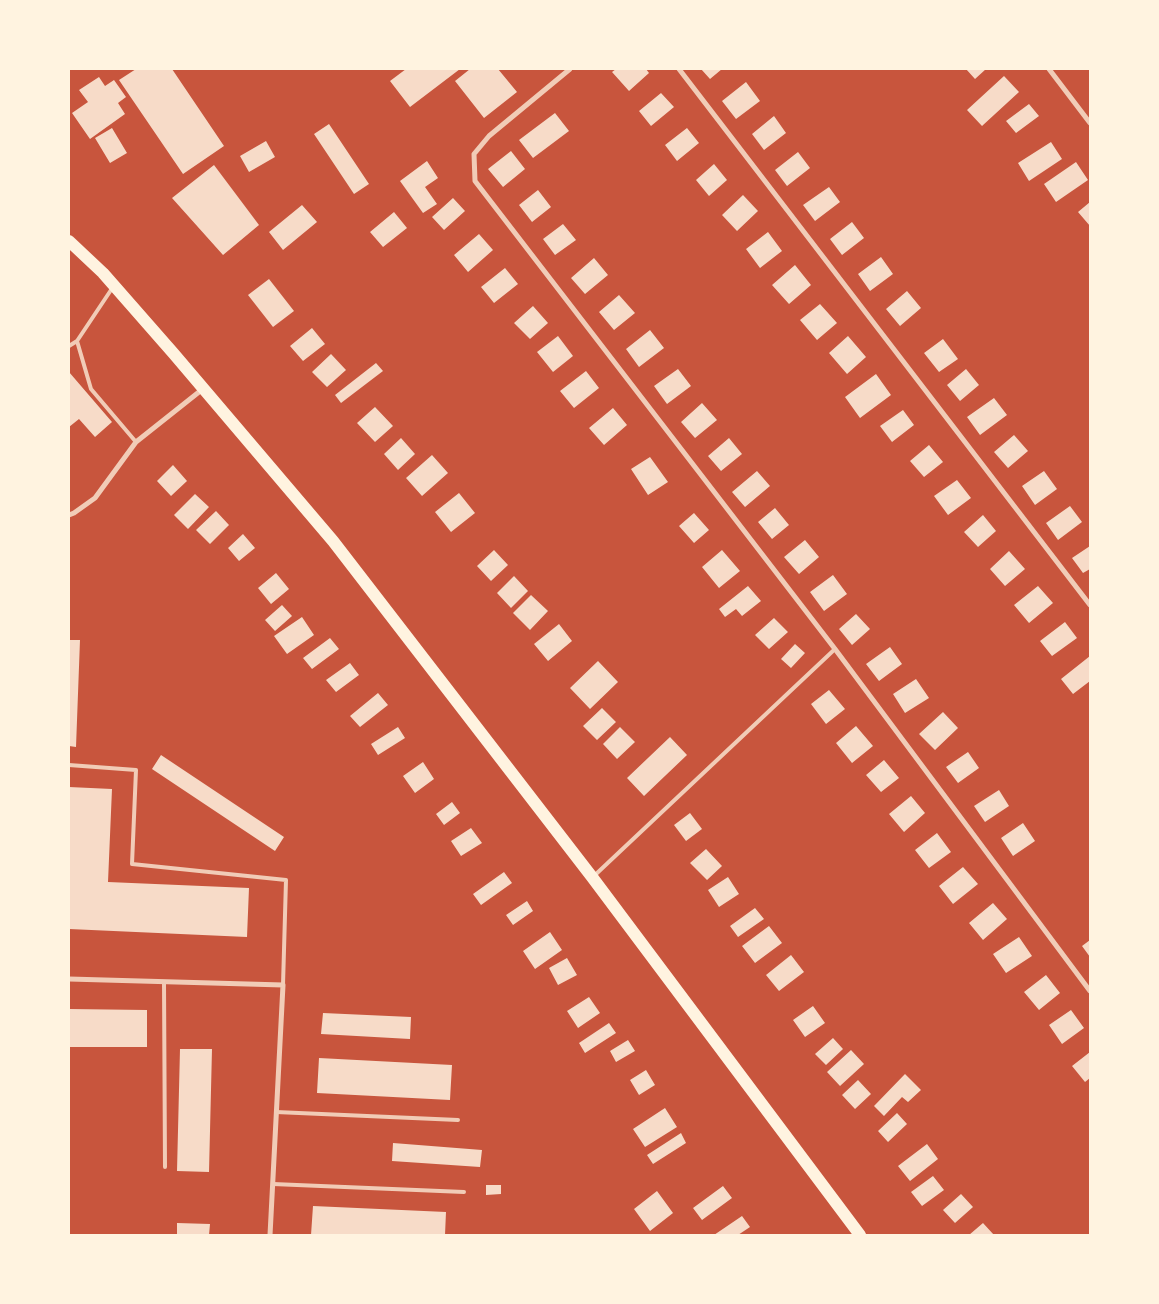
<!DOCTYPE html>
<html>
<head>
<meta charset="utf-8">
<style>
  body { margin:0 }
  #map { position:relative; width:1159px; height:1304px; overflow:hidden; background:#c8553d; font-family:Ubuntu,sans-serif }
  canvas { display:block }
  .frame { position:absolute; inset:0; border:70px solid #fff3e0; pointer-events:none }
</style>
</head>
<body>
<div id="map">
<canvas width="1159" height="1304"></canvas>
<div class="frame"></div>
</div>
<script>
const c = document.querySelector('canvas').getContext('2d');
c.lineJoin = 'round';
function fillPath(path, color) {
  c.fillStyle = color;
  c.fill(path, 'evenodd');
}
function toPath(rows) {
  const path = new Path2D();
  for (const r of rows) {
    path.moveTo(r[0], r[1]);
    for (let i = 2; i < r.length; i += 2) path.lineTo(r[i], r[i + 1]);
  }
  return path;
}
function stroke(path, color, width, dash) {
  c.strokeStyle = color;
  c.lineWidth = width;
  c.lineCap = dash ? 'butt' : 'round';
  c.setLineDash(dash || []);
  c.stroke(path);
}
fillPath(toPath([
  [136,69,172,69,224,146,183,174,119,80],
  [406,69,460,69,410,107,390,81],
  [470,69,498,69,517,92,484,118,455,81],
  [616,69,646,69,649,73,629,91,612,72],
  [701,69,722,69,710,79],
  [966,69,986,69,975,79],
  [1004,76,1019,92,982,126,967,110],
  [99,77,105,86,114,80,126,97,118,103,125,114,90,139,72,113,88,102,79,90],
  [746,82,760,101,736,119,722,101],
  [661,93,674,107,651,126,639,111],
  [1029,104,1039,116,1016,133,1006,121],
  [555,113,569,131,533,158,519,140],
  [774,116,786,133,764,150,752,134],
  [329,124,369,184,354,194,314,134],
  [112,128,127,153,110,163,95,138],
  [687,128,699,143,677,161,665,145],
  [266,141,275,157,249,172,240,156],
  [1051,142,1062,159,1029,181,1018,163],
  [511,151,525,169,503,187,488,169],
  [798,152,810,168,787,186,775,170],
  [427,161,438,178,425,187,437,204,423,213,400,181],
  [1076,162,1088,180,1056,202,1044,184],
  [714,164,727,180,709,196,696,180],
  [214,165,259,225,223,255,172,198],
  [829,187,840,202,815,221,803,205],
  [538,190,551,207,532,222,519,205],
  [743,195,758,211,737,231,722,215],
  [453,198,465,211,444,230,432,217],
  [1090,202,1090,226,1078,212],
  [302,205,317,222,283,250,269,232],
  [394,212,407,228,383,247,370,232],
  [852,222,864,238,842,255,830,239],
  [563,224,576,240,555,255,543,239],
  [768,232,782,251,760,268,746,249],
  [479,234,493,250,468,272,454,255],
  [881,257,893,274,870,291,858,274],
  [594,258,608,275,585,294,571,278],
  [795,265,811,285,789,304,772,285],
  [505,268,518,284,494,303,481,287],
  [269,279,294,311,273,327,248,295],
  [907,291,921,308,900,326,886,309],
  [619,295,635,313,614,330,599,312],
  [820,304,837,323,817,340,800,320],
  [533,306,548,323,530,339,514,323],
  [312,328,325,344,303,361,290,346],
  [650,330,664,348,639,367,626,349],
  [558,336,573,356,553,372,537,352],
  [848,336,866,357,847,374,829,353],
  [943,339,958,359,939,372,924,353],
  [331,354,346,370,327,387,312,372],
  [376,363,383,371,341,403,335,395],
  [678,369,691,386,667,404,654,386],
  [966,369,979,385,960,401,947,385],
  [586,371,599,388,574,408,560,391],
  [69,372,112,422,95,437,79,419,69,427],
  [876,374,891,395,860,418,845,397],
  [994,398,1007,415,980,435,967,417],
  [702,403,717,420,695,438,681,422],
  [375,407,393,426,375,442,357,423],
  [613,408,627,425,604,445,589,428],
  [903,410,914,425,892,442,880,426],
  [1014,435,1028,451,1008,468,994,452],
  [401,438,415,454,398,470,384,454],
  [729,438,742,454,721,471,708,456],
  [929,445,943,462,924,477,910,461],
  [432,455,448,473,422,496,406,478],
  [650,457,668,482,648,495,631,469],
  [173,465,187,481,171,496,157,481],
  [757,471,770,486,745,507,732,492],
  [1044,471,1057,489,1035,505,1022,486],
  [957,480,971,498,948,515,934,496],
  [459,493,475,513,451,532,435,512],
  [195,494,209,507,188,529,174,515],
  [1070,506,1082,522,1058,540,1046,523],
  [775,508,789,525,772,539,758,522],
  [216,511,229,525,210,544,196,530],
  [694,513,709,530,694,543,679,526],
  [983,515,996,531,978,547,964,532],
  [243,534,255,548,239,561,228,548],
  [805,540,819,557,799,574,784,557],
  [1090,546,1090,569,1083,573,1072,558],
  [494,550,508,565,491,581,477,566],
  [722,550,740,571,719,588,702,567],
  [1009,551,1025,569,1005,586,990,569],
  [276,573,289,589,271,604,258,588],
  [833,575,847,594,824,611,810,592],
  [514,576,528,591,511,608,497,593],
  [748,586,761,601,742,616,736,609,725,617,719,609],
  [1038,586,1053,603,1029,623,1014,605],
  [531,595,548,611,530,630,513,613],
  [282,605,292,616,275,631,265,620],
  [856,614,870,629,852,645,839,629],
  [302,617,314,635,287,654,274,636],
  [774,618,788,632,769,649,755,635],
  [1065,622,1077,638,1052,656,1040,641],
  [559,624,572,641,548,661,534,644],
  [330,638,339,649,312,669,303,658],
  [69,640,80,640,76,747,69,746],
  [795,644,805,653,791,668,781,659],
  [890,647,902,664,879,681,866,664],
  [1090,656,1090,681,1073,694,1061,679],
  [598,661,618,682,590,709,570,688],
  [350,663,359,675,336,692,326,680],
  [916,679,929,698,905,713,893,694],
  [829,690,845,709,826,724,811,704],
  [378,693,388,705,360,727,350,716],
  [602,708,616,722,597,740,583,726],
  [943,712,958,728,935,750,919,734],
  [856,726,873,746,852,763,836,743],
  [398,727,405,738,378,755,371,744],
  [620,727,635,742,617,759,603,744],
  [670,737,687,755,644,796,627,778],
  [968,752,979,768,958,783,946,767],
  [161,755,284,837,275,851,152,769],
  [884,760,899,778,881,792,866,775],
  [423,762,434,779,415,793,403,776],
  [69,787,112,789,108,882,249,888,247,937,69,929],
  [999,790,1009,806,985,822,974,806],
  [911,796,925,813,904,832,889,814],
  [452,802,460,813,444,825,436,814],
  [690,813,702,829,686,841,674,825],
  [1023,823,1035,841,1013,856,1001,838],
  [471,828,482,843,461,856,451,841],
  [937,833,951,852,929,868,915,850],
  [706,849,722,866,707,880,690,863],
  [963,867,978,884,953,904,939,886],
  [504,872,512,883,481,905,473,894],
  [728,877,739,894,719,907,708,890],
  [527,901,533,911,513,925,506,915],
  [993,903,1007,919,983,940,969,923],
  [755,908,764,919,738,937,730,926],
  [769,926,782,943,755,963,742,946],
  [550,932,562,950,535,969,523,951],
  [1019,937,1032,956,1006,973,993,954],
  [1090,940,1090,957,1082,946],
  [791,955,804,972,779,991,766,975],
  [567,958,577,975,558,985,549,968],
  [1046,975,1060,993,1039,1010,1024,992],
  [589,997,600,1013,578,1028,567,1011],
  [813,1006,825,1023,805,1037,793,1020],
  [69,1009,147,1010,147,1047,69,1047],
  [1071,1010,1084,1028,1062,1044,1049,1025],
  [323,1013,411,1017,410,1039,321,1034],
  [609,1023,616,1033,585,1053,579,1043],
  [833,1038,843,1049,826,1065,815,1054],
  [628,1040,635,1051,616,1062,610,1051],
  [180,1049,212,1049,209,1172,177,1171],
  [851,1050,864,1064,840,1086,827,1072],
  [1090,1052,1090,1078,1085,1082,1072,1066],
  [319,1058,452,1065,450,1100,317,1093],
  [646,1070,655,1085,639,1095,630,1080],
  [905,1074,921,1090,908,1102,902,1097,884,1116,874,1106],
  [858,1080,871,1094,855,1109,842,1095],
  [665,1108,677,1127,645,1147,633,1129],
  [897,1113,907,1124,888,1142,878,1131],
  [681,1133,686,1143,653,1164,647,1155],
  [393,1143,482,1150,480,1167,392,1161],
  [927,1144,938,1159,910,1181,898,1166],
  [933,1176,944,1190,922,1206,911,1192],
  [486,1185,501,1185,501,1194,486,1195],
  [723,1186,732,1198,702,1220,693,1208],
  [657,1191,673,1213,650,1231,634,1209],
  [961,1194,973,1207,955,1223,943,1210],
  [313,1206,446,1212,445,1235,311,1235],
  [742,1216,750,1227,738,1235,714,1235],
  [177,1223,210,1224,209,1235,177,1235],
  [983,1223,994,1235,969,1235]
]), '#f7dbc8');
stroke(toPath([
  [113,287,77,341,91,389,136,442],
  [69,346,77,341],
  [69,765,136,770,132,864,286,880,283,985],
  [595,875,835,649],
  [164,982,165,1167],
  [276,1112,458,1120],
  [273,1184,464,1192]
]), '#f1ccb7', 4);
stroke(toPath([
  [570,69,489,136,474,154,475,181,835,649,1090,991],
  [679,69,1090,605],
  [1049,69,1090,123],
  [69,515,74,513,95,498,136,442,204,388],
  [69,979,283,985,270,1235]
]), '#f1ccb7', 5);
stroke(toPath([
  [69,241,103,273,174,354,333,541,592,877,860,1235]
]), '#fff3e0', 12);
</script>
</body>
</html>
